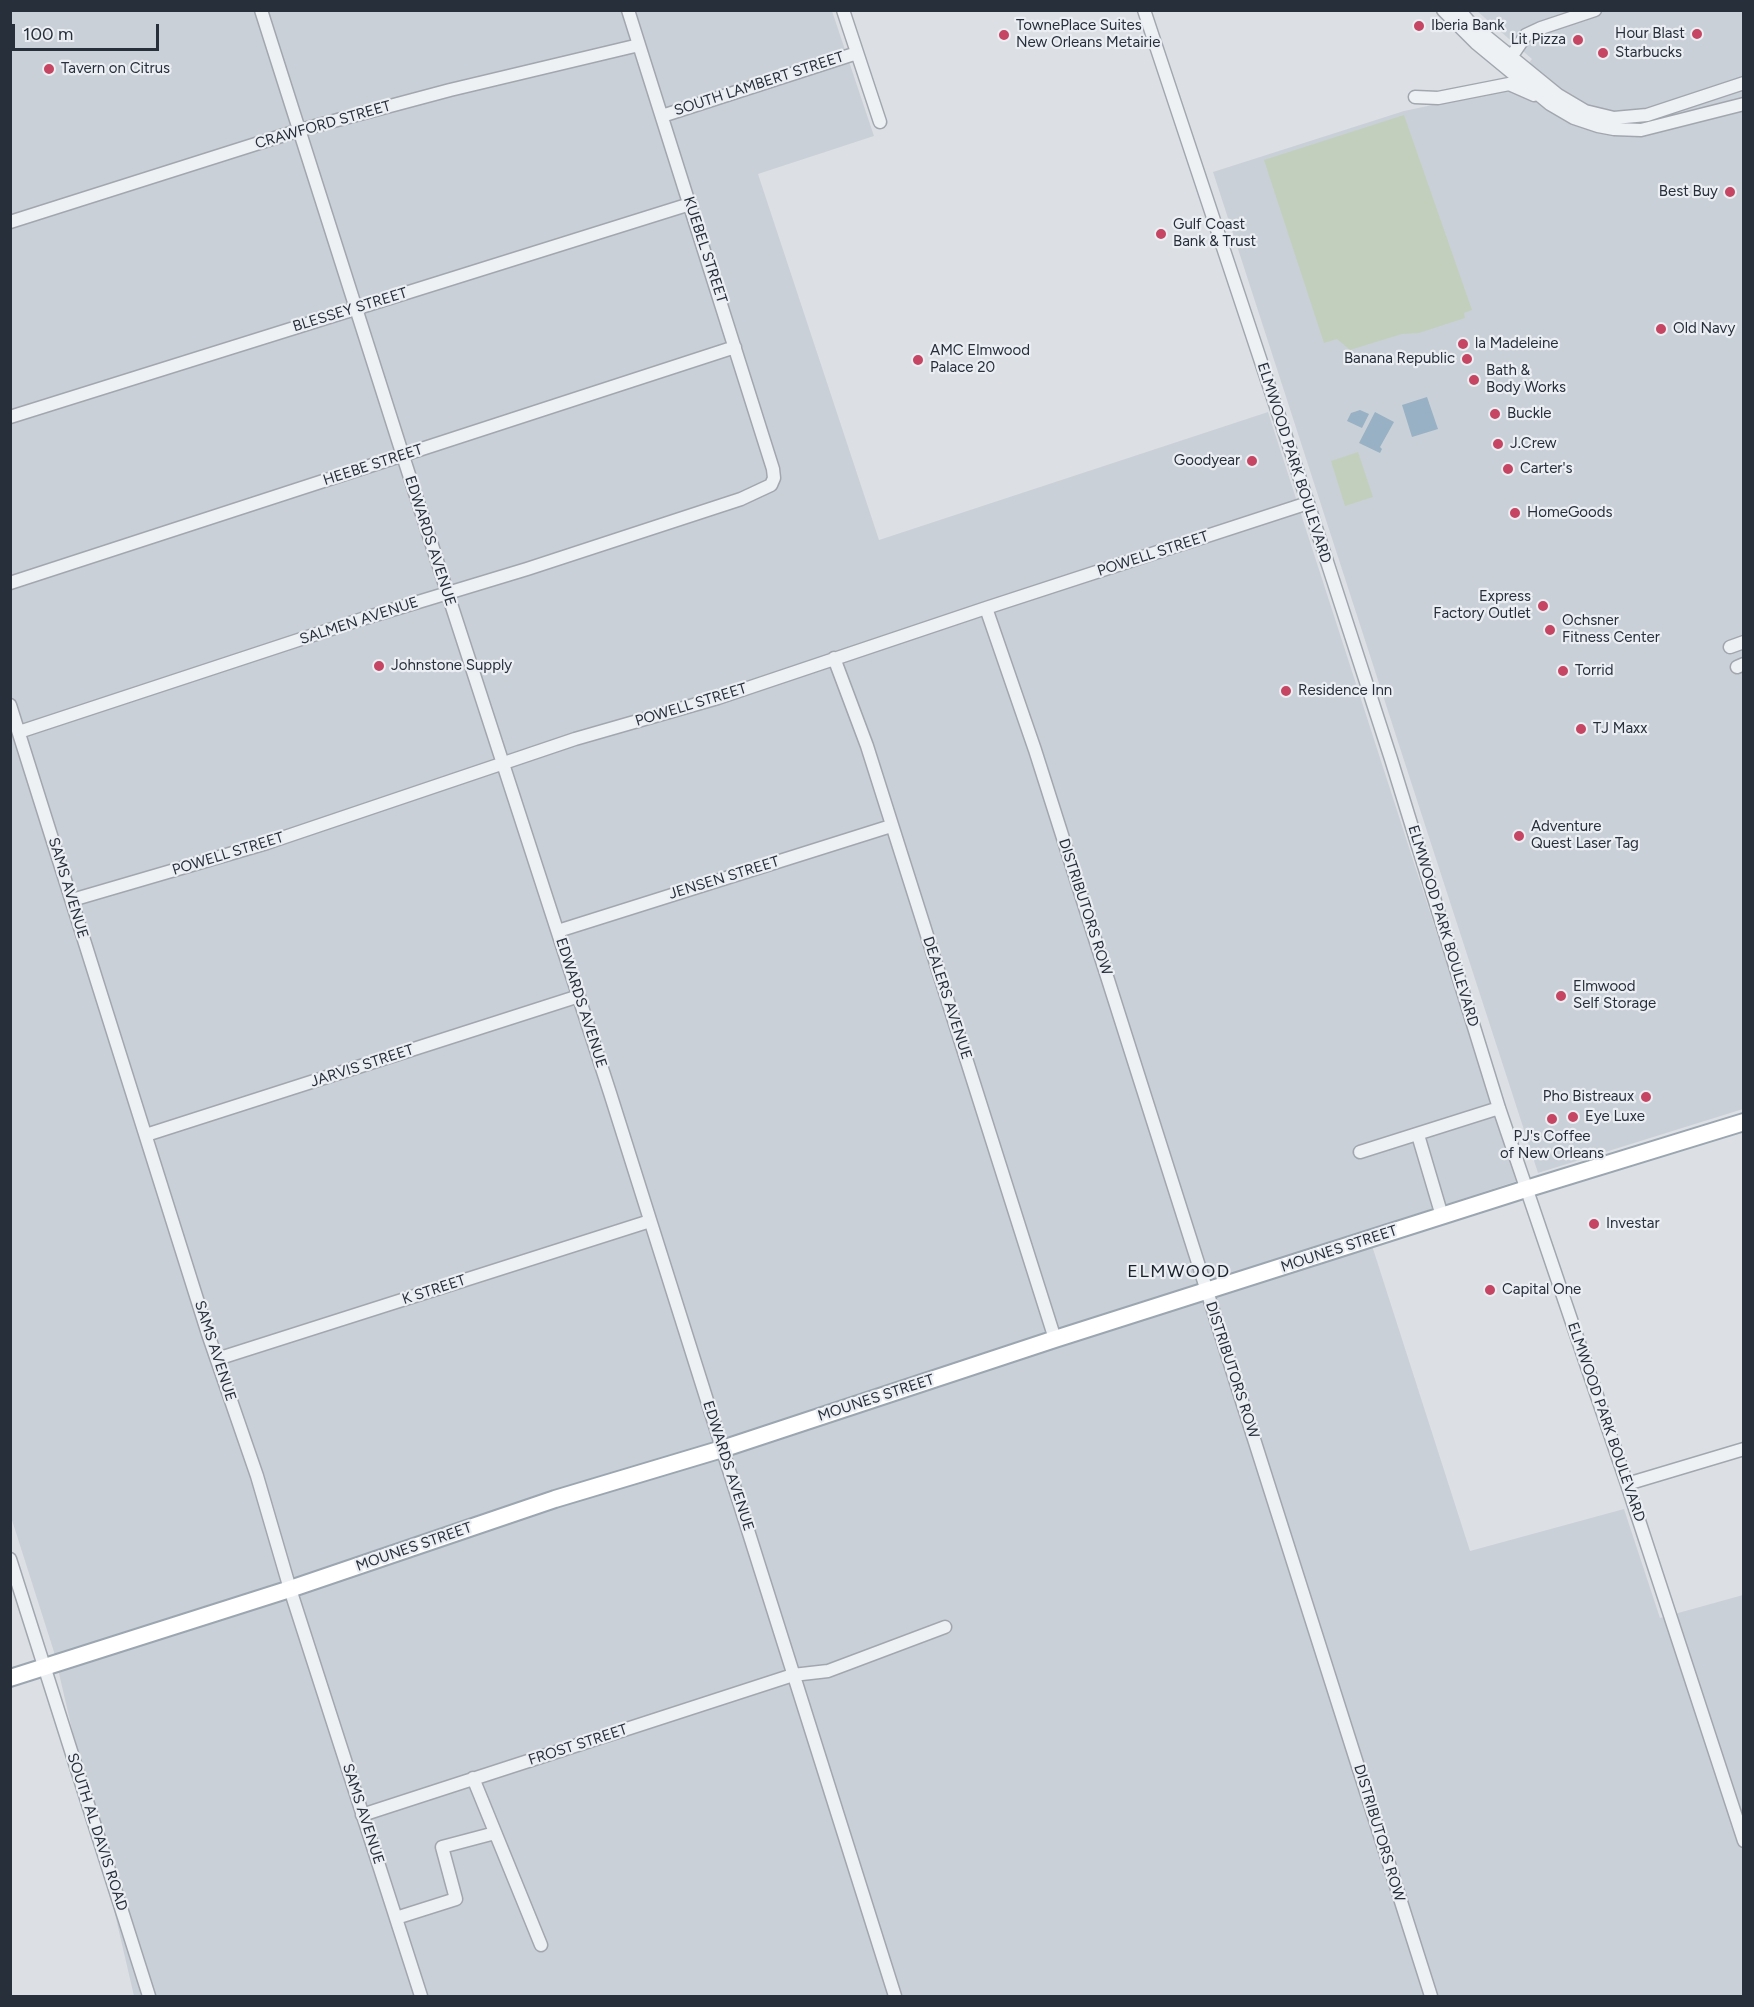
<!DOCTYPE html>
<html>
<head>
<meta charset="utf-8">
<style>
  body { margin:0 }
  #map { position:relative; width:1754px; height:2007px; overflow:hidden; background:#dce0e5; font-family:Figtree,sans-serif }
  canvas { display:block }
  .frame { position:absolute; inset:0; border:12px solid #272f3b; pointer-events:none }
  .scale { position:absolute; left:12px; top:24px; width:147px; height:27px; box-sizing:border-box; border:3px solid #272f3b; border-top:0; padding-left:8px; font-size:18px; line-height:21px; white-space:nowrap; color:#272f3b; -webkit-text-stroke:4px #ebeff3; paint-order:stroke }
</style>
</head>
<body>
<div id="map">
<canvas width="1754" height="2007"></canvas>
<div class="frame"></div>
<div class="scale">100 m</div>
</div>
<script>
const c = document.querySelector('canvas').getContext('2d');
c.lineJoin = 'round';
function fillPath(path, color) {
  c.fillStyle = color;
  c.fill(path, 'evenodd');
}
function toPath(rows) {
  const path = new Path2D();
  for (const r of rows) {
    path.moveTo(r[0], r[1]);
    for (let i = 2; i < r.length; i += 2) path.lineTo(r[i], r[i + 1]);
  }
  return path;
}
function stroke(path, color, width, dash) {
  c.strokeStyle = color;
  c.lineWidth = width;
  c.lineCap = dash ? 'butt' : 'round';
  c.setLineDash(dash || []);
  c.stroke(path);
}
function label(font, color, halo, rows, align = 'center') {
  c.font = font + ' Figtree,sans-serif';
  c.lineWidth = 4.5;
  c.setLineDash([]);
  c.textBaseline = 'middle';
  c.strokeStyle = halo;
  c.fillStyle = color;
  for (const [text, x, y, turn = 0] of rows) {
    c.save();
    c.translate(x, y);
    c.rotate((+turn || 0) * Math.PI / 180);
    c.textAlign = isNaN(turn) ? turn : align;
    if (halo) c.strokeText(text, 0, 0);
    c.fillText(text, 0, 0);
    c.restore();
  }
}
fillPath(toPath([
  [10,11,832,11,874,136,758,174,879,540,1268,412,1517,1181,1367,1230,1470,1551,1624,1509,1660,1618,1743,1595,1743,1996,134,1996,54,1652,11,1517],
  [1477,11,1743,11,1743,1109,1538,1173,1213,172,1404,111,1508,89,1532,59]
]), '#cad0d7');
fillPath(toPath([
  [1404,115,1472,310,1464,313,1465,318,1419,333,1402,334,1350,350,1337,339,1324,343,1264,160],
  [1358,452,1373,497,1345,506,1331,461]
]), '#c3cfbd');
fillPath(toPath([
  [1427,397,1438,429,1412,437,1402,405],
  [1360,410,1369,414,1362,428,1347,421,1351,413],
  [1375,412,1394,422,1380,447,1382,449,1380,453,1359,443]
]), '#98b1c4');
const minor = toPath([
  [261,10,403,456,610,1093,895,1996],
  [843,10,880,122],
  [1144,10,1308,503,1391,759,1499,1108,1627,1484,1744,1841],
  [1443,10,1476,43,1550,104,1574,118,1598,126,1614,129,1641,130,1744,104],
  [1459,10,1471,24,1558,95,1585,111,1614,118,1647,115,1744,83],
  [1511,57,1526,35,1541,28,1595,10],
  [1415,97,1438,98,1509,84,1534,95],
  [662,116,857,53],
  [10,222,300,130,450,90,639,45],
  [10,417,690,204],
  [10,583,735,347],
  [986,608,1035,750,1431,1996],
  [1730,647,1744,642],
  [834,658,867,746,1055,1339],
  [1737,667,1744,664],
  [10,705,208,1334,257,1476,290,1589,421,1996],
  [19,732,362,619,527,569,741,499,771,485,774,478,773,469,628,10],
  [72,900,267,843,575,739,718,698,986,608,1308,503],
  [558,931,891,826],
  [146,1135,579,996],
  [1418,1135,1442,1216],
  [1360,1152,1499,1108],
  [217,1359,650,1221],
  [1627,1484,1744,1449],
  [10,1559,149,1996],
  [473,1778,541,1945],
  [362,1815,793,1675,828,1671,945,1627],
  [396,1918,456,1899,442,1847,495,1833]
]);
const major = toPath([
  [10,1678,290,1589,555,1499,722,1449,1055,1339,1526,1189,1744,1122]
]);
stroke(minor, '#a2a7af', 15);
stroke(major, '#9ca6b0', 20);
stroke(minor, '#eef1f4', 12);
stroke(major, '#fff', 16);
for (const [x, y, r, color] of [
  [1419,26,6,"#c64562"],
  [1697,34,6,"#c64562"],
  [1004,35,6,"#c64562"],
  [1578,40,6,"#c64562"],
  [1603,53,6,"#c64562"],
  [49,69,6,"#c64562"],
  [1730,192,6,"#c64562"],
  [1161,234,6,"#c64562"],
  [1661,329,6,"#c64562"],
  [1463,344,6,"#c64562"],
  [1467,359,6,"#c64562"],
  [918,360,6,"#c64562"],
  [1474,380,6,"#c64562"],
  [1495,414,6,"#c64562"],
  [1498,444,6,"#c64562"],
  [1252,461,6,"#c64562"],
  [1508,469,6,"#c64562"],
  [1515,513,6,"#c64562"],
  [1543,606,6,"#c64562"],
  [1550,630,6,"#c64562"],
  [379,666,6,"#c64562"],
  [1563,671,6,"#c64562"],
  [1286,691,6,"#c64562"],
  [1581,729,6,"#c64562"],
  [1519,836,6,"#c64562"],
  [1561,996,6,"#c64562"],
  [1646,1097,6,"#c64562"],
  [1573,1117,6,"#c64562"],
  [1552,1119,6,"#c64562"],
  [1594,1224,6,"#c64562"],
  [1490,1290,6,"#c64562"]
]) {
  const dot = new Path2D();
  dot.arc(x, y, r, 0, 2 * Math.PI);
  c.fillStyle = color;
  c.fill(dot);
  stroke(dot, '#ebeff3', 2);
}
label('15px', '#272f3b', '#ebeff3', [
  ["TownePlace Suites",1016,26],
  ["New Orleans Metairie",1016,43],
  ["Iberia Bank",1431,26],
  ["Hour Blast",1685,34,"right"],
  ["Lit Pizza",1566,40,"right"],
  ["Starbucks",1615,53],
  ["Tavern on Citrus",61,69],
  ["Best Buy",1718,192,"right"],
  ["Gulf Coast",1173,225],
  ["Bank & Trust",1173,242],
  ["Old Navy",1673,329],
  ["la Madeleine",1475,344],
  ["AMC Elmwood",930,351],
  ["Palace 20",930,368],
  ["Banana Republic",1455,359,"right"],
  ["Bath &",1486,371],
  ["Body Works",1486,388],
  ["Buckle",1507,414],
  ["J.Crew",1510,444],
  ["Goodyear",1240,461,"right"],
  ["Carter's",1520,469],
  ["HomeGoods",1527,513],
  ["Express",1531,597,"right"],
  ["Factory Outlet",1531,614,"right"],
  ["Ochsner",1562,621],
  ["Fitness Center",1562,638],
  ["Johnstone Supply",391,666],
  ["Torrid",1575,671],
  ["Residence Inn",1298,691],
  ["TJ Maxx",1593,729],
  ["Adventure",1531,827],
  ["Quest Laser Tag",1531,844],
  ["Elmwood",1573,987],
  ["Self Storage",1573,1004],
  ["Pho Bistreaux",1634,1097,"right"],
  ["Eye Luxe",1585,1117],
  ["PJ's Coffee",1552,1137,"center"],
  ["of New Orleans",1552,1154,"center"],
  ["Investar",1606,1224],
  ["Capital One",1502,1290]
], 'left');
label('15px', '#272f3b', '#ebeff3', [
  ["SOUTH LAMBERT STREET",759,84,-18],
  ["CRAWFORD STREET",323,125,-16],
  ["KUEBEL STREET",705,250,72],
  ["BLESSEY STREET",350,310,-17],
  ["ELMWOOD PARK BOULEVARD",1294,463,72],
  ["HEEBE STREET",373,465,-18],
  ["EDWARDS AVENUE",430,541,72],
  ["POWELL STREET",1153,554,-18],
  ["SALMEN AVENUE",359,621,-18],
  ["POWELL STREET",691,705,-17],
  ["POWELL STREET",228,854,-17],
  ["JENSEN STREET",724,878,-17],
  ["SAMS AVENUE",68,888,73],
  ["DISTRIBUTORS ROW",1085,907,72],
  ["ELMWOOD PARK BOULEVARD",1443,926,73],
  ["DEALERS AVENUE",947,998,72],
  ["EDWARDS AVENUE",581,1003,72],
  ["JARVIS STREET",362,1066,-18],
  ["MOUNES STREET",1339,1249,-18],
  ["K STREET",434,1290,-18],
  ["SAMS AVENUE",215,1351,72],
  ["DISTRIBUTORS ROW",1232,1370,72],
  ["MOUNES STREET",876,1398,-18],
  ["ELMWOOD PARK BOULEVARD",1606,1422,71],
  ["EDWARDS AVENUE",728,1466,72],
  ["MOUNES STREET",414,1547,-19],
  ["FROST STREET",578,1745,-18],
  ["SAMS AVENUE",363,1814,72],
  ["SOUTH AL DAVIS ROAD",97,1832,72],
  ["DISTRIBUTORS ROW",1379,1833,73]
]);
c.letterSpacing = '1.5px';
label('18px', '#19212b', '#ebeff3', [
  ["ELMWOOD",1179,1272]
]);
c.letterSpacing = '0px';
</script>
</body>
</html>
